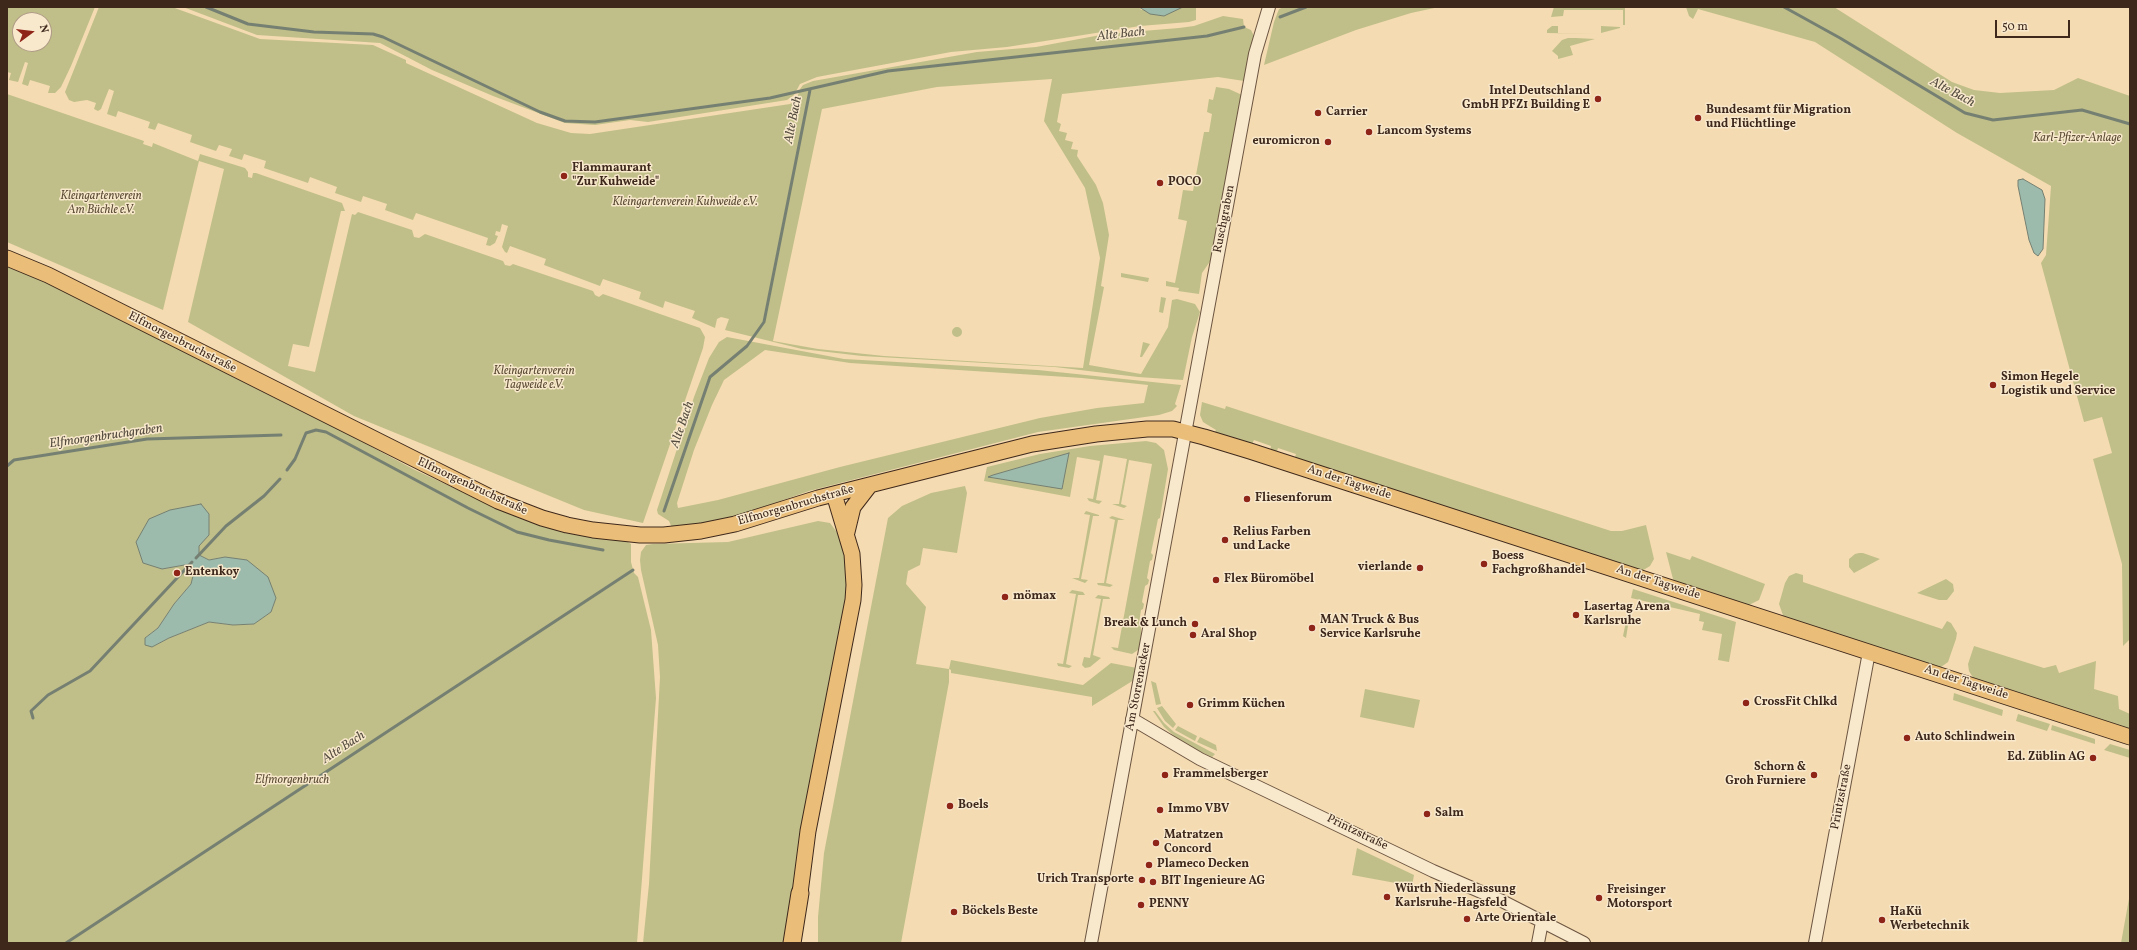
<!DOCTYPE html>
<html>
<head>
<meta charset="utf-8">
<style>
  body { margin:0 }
  #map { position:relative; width:2137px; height:950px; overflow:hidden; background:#f5dbb1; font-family:Vollkorn,serif }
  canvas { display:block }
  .frame { position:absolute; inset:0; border:8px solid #3e281c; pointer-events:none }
  .north { position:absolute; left:12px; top:12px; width:40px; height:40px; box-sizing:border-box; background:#f8e8cc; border:1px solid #ae9b86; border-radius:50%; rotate:75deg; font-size:11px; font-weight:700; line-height:16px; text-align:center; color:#3e281c }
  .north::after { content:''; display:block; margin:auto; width:14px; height:18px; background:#8f2418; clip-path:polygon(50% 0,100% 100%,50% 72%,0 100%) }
  .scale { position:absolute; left:1995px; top:20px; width:75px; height:18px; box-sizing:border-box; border:2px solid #3e281c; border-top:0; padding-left:5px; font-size:12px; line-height:14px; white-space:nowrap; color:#3e281c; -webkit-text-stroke:3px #f8e8cc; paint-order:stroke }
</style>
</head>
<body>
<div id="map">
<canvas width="2137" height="950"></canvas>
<div class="frame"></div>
<div class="north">N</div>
<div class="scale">50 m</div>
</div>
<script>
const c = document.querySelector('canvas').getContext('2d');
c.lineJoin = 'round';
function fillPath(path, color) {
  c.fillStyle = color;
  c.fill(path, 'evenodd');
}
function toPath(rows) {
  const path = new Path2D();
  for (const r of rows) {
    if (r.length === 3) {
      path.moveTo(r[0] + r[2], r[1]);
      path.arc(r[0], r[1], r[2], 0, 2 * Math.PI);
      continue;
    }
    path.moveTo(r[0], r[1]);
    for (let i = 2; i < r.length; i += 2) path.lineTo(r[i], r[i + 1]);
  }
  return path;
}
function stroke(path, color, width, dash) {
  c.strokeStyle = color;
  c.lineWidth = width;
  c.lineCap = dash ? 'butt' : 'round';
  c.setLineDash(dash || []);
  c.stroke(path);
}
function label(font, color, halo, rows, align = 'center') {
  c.font = font + ' Vollkorn,serif';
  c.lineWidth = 3;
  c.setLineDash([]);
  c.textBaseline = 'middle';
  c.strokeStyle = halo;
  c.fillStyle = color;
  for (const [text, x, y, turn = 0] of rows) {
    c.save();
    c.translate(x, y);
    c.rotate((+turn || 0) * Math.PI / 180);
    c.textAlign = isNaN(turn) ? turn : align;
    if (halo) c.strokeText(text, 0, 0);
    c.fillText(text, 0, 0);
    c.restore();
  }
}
fillPath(toPath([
  [7,7,95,7,71,66,61,87,55,93,48,93,50,86,30,80,28,86,22,84,28,63,25,62,18,82,9,80,11,73,7,72],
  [20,20,44,20,44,44,20,44],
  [99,7,172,7,260,39,373,45,406,60,406,63,537,123,571,133,590,134,790,104,796,101,800,89,803,85,813,81,977,52,1036,47,1106,34,1179,28,1194,26,1223,16,1243,19,1244,27,1251,30,1254,36,1244,81,1218,77,1062,94,1057,122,1061,124,1059,131,1067,133,1065,140,1073,142,1071,149,1078,150,1077,156,1096,185,1103,203,1109,235,1101,286,1104,287,1089,365,1141,374,1168,327,1172,300,1177,299,1195,304,1200,312,1192,337,1183,380,1138,377,1055,367,862,356,802,349,725,330,729,319,721,317,717,319,715,328,692,318,695,311,665,301,663,308,639,299,641,292,603,279,600,286,544,265,546,259,510,246,507,253,505,252,502,247,508,226,502,224,500,232,496,231,495,235,498,236,495,243,490,246,486,245,488,238,416,213,413,220,385,210,387,204,363,196,361,202,335,193,337,187,310,177,308,183,264,168,266,161,244,154,242,160,229,156,232,149,219,145,216,151,190,142,192,135,158,123,155,130,148,128,150,122,118,111,116,117,107,114,114,91,109,89,101,109,98,111,94,109,96,103,87,100,74,102,69,100,65,92],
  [1052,79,1044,121,1085,188,1100,258,1083,368,884,356,818,349,773,341,822,109,937,87],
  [183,7,1139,7,1141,10,1196,7,1196,20,1189,22,1140,26,1007,47,951,52,817,77,800,84,794,95,787,100,648,122,630,120,595,125,565,123,493,96,432,70,380,43,257,35],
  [1284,7,1439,7,1411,13,1356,30,1264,65,1274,22,1279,9],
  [1554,7,1625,8,1625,25,1623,25,1623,10,1564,10,1563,16,1551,17],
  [1686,7,1834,7,1952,82,1974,90,2000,93,2054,90,2078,78,2130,96,2130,639,2123,646,2122,564,2093,459,2112,453,2102,417,2084,422,2041,263,2046,255,2051,186,1957,133,1815,42,1698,9,1693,19,1689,16],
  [1552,26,1558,26,1558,33,1597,34,1547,33,1547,30],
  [1601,26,1620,27,1620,28,1601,33],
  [1568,38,1576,38,1595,39,1570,46,1573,55,1558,59,1558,56,1552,51,1562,40],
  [1216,87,1229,89,1242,95,1211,260,1202,273,1199,294,1178,291,1179,288,1166,286,1166,281,1175,283,1187,221,1178,219,1183,190,1193,191,1204,132,1209,132,1212,114,1207,112,1209,99,1213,100],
  [7,94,144,141,143,144,152,147,153,143,198,161,200,154,245,168,248,172,248,177,252,178,253,173,256,173,342,203,345,211,341,211,309,347,293,344,288,366,315,372,352,214,355,215,358,212,412,230,414,237,419,238,425,234,503,261,505,265,510,266,513,264,593,291,595,295,599,297,603,294,700,328,705,337,703,348,643,523,584,510,354,416,188,322,224,169,199,161,163,310,7,242],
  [7,267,51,284,278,397,415,470,495,507,625,540,631,544,631,562,634,573,638,577,651,630,656,698,637,943,7,943],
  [199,546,199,555,209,560,225,557,276,598,271,612,254,624,233,625,209,622,169,638,152,647,145,638,158,628,174,604,191,584,194,572,191,564,162,569],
  [1121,273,1149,278,1148,282,1121,277],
  [1161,297,1166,298,1163,313,1159,312],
  [957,332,5],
  [727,337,844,359,1038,370,1181,385,1175,404,1177,406,1172,411,1159,415,1038,432,809,491,730,519,672,528,669,521,658,514,657,510,694,397,709,358,719,342],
  [765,350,850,363,1082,378,1148,385,1144,403,1097,408,1040,418,840,467,718,500,678,508,677,503,694,450,712,405,724,380],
  [1143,342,1150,344,1142,357,1140,357],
  [1202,402,1225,409,1226,406,1611,531,1622,531,1646,525,1654,559,1650,566,1640,572,1299,459,1297,461,1294,460,1296,454,1278,448,1276,454,1270,452,1271,446,1254,440,1252,444,1215,432,1216,430,1203,422,1200,415],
  [1146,441,1156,443,1164,450,1168,469,1160,518,1158,519,1151,553,1153,555,1152,560,1150,561,1147,578,1149,580,1148,584,1145,586,1142,602,1144,604,1143,609,1141,610,1139,623,1141,626,1141,648,1132,654,1114,650,1111,647,1118,648,1152,464,1129,460,1121,504,1127,506,1124,508,1112,504,1119,504,1127,459,1104,455,1096,500,1102,501,1099,504,1089,501,1087,498,1093,499,1100,461,1077,457,1070,497,984,481,987,467,1040,454,1090,446],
  [965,486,967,493,957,553,923,548,920,565,908,571,906,584,926,607,916,664,949,669,951,660,1083,685,1111,663,1137,668,1134,680,1092,706,1092,697,951,673,951,670,949,669,949,682,901,943,818,943,818,917,824,853,888,518,902,506,931,493],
  [1086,511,1099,515,1099,516,1093,516,1081,579,1088,580,1085,583,1072,578,1079,578,1090,515,1084,514],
  [1112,516,1125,520,1118,520,1106,583,1113,585,1110,587,1098,585,1097,583,1104,583,1115,520,1109,518],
  [818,521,830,523,842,539,846,562,846,611,831,687,820,724,792,902,784,943,643,943,649,884,660,677,658,645,641,570,640,560,641,552,646,545,653,544,728,542],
  [1666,552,1690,560,1692,556,1765,584,1759,600,1747,606,1676,583,1673,579],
  [1859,553,1863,553,1880,559,1854,573,1849,567,1849,559,1855,554],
  [1796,573,1803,575,1803,582,1942,629,1947,621,1951,623,1957,633,1956,639,1948,662,1941,667,1935,669,1896,653,1784,618,1779,604,1785,583,1789,576],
  [1946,579,1953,584,1954,591,1947,600,1939,600,1917,593],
  [1633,589,1736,622,1729,662,1718,660,1722,634,1702,630,1704,622,1699,621,1700,614,1631,598],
  [1072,590,1083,592,1085,595,1078,595,1066,664,1072,666,1069,668,1058,666,1057,663,1063,664,1076,594,1069,593],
  [1098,595,1109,597,1110,599,1103,599,1093,655,1101,658,1090,667,1085,668,1082,665,1084,657,1090,658,1101,599,1095,598],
  [1628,612,1630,613,1626,638,1623,636],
  [1974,646,2044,668,2056,665,2059,673,2096,661,2094,689,2118,696,2119,709,2130,714,2130,731,1975,681,1969,671,1968,664],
  [1151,681,1156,683,1161,704,1156,705],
  [1365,689,1420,700,1414,728,1360,717],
  [1954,693,2003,710,2002,716,1953,700],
  [1162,706,1176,724,1173,728,1165,721,1157,708],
  [1153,711,1155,711,1164,723,1174,732,1215,754,1212,757,1182,743,1164,727],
  [2018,714,2050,724,2047,731,2016,721],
  [2052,725,2095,739,2095,744,2051,730],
  [1178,726,1197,736,1195,741,1175,730],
  [1200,737,1216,745,1217,751,1197,742],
  [2110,744,2130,750,2130,758,2104,750],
  [1357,848,1414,875,1412,886,1352,875],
  [2130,893,2130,943,2121,943]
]), '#c0bf89');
const water = toPath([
  [1139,7,1183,7,1164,16,1150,14,1139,7],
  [2023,179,2042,190,2045,199,2043,249,2038,256,2034,253,2029,240,2018,186,2018,180,2023,179],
  [1069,453,1062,489,988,477,993,475,1069,453],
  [201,504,209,514,209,535,199,546,199,555,209,560,225,557,247,560,268,577,276,598,271,612,254,624,233,625,209,622,169,638,152,647,145,645,145,638,158,628,174,604,191,584,194,572,190,564,162,569,143,563,136,542,149,519,170,510,201,504]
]);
fillPath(water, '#9cbbac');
stroke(water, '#768072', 1);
stroke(toPath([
  [206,7,248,24,314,32,373,34,383,37,540,112,565,121,595,122,770,98,888,71,1207,36,1244,27],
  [1784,7,1840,38,1965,113,1993,120,2082,110,2130,124],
  [1280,17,1306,7],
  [7,466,14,460,147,439,281,435],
  [287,470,295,459,306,433,316,430,326,432,468,508,517,532,549,540,603,550],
  [664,511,710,377,747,346,764,322,810,90],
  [196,558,226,526,264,496,280,479],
  [33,718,31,711,48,695,90,671,192,562],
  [66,943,633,570]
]), '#768072', 3);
const minor = toPath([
  [1132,719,1200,759,1433,871,1502,901,1584,943],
  [1091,943,1255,54,1269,7],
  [1538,943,1542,922],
  [1815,943,1869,652]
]);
const major = toPath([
  [7,258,48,275,498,501,542,518,567,525,593,530,640,535,664,535,701,531,735,524,818,498,1032,444,1096,434,1147,429,1173,429,1204,437,1250,451,2130,737],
  [847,532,853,507,870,485],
  [800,893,808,831,853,600,854,585,852,554,834,494]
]);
const highway = toPath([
  [792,943,800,893]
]);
stroke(minor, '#6c5541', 14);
stroke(major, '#3e281c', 17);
stroke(highway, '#3e281c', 19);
stroke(minor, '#f8e8cc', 12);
stroke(major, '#eabe78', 15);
stroke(highway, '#eabe78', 17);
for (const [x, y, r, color] of [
  [1598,99,4,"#8f2418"],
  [1318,113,4,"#8f2418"],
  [1698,118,4,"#8f2418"],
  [1369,132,4,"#8f2418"],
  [1328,142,4,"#8f2418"],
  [564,176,4,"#8f2418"],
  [1160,183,4,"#8f2418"],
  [1993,385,4,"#8f2418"],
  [1247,499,4,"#8f2418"],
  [1225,540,4,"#8f2418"],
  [1484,564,4,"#8f2418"],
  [1420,568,4,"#8f2418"],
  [177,573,4,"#8f2418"],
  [1216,580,4,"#8f2418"],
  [1005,597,4,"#8f2418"],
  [1576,615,4,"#8f2418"],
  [1195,624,4,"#8f2418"],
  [1312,628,4,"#8f2418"],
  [1193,635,4,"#8f2418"],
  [1746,703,4,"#8f2418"],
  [1190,705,4,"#8f2418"],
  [1907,738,4,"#8f2418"],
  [2093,758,4,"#8f2418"],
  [1165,775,4,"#8f2418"],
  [1814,775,4,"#8f2418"],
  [950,806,4,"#8f2418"],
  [1160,810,4,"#8f2418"],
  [1427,814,4,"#8f2418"],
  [1156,843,4,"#8f2418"],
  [1149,865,4,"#8f2418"],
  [1142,880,4,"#8f2418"],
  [1153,882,4,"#8f2418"],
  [1387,897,4,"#8f2418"],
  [1599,898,4,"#8f2418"],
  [1141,905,4,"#8f2418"],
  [954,912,4,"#8f2418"],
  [1467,919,4,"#8f2418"],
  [1882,920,4,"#8f2418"]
]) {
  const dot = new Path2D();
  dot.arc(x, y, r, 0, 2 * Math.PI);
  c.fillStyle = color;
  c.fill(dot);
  stroke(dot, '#f8e8cc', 1.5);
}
label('bold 12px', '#3e281c', '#f8e8cc', [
  ["Intel Deutschland",1590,92,"right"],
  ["GmbH PFZ1 Building E",1590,106,"right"],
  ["Bundesamt für Migration",1706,111],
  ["und Flüchtlinge",1706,125],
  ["Carrier",1326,113],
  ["Lancom Systems",1377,132],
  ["euromicron",1320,142,"right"],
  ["Flammaurant",572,169],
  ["\"Zur Kuhweide\"",572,183],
  ["POCO",1168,183],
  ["Simon Hegele",2001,378],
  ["Logistik und Service",2001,392],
  ["Fliesenforum",1255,499],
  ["Relius Farben",1233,533],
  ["und Lacke",1233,547],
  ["Boess",1492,557],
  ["Fachgroßhandel",1492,571],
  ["vierlande",1412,568,"right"],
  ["Entenkoy",185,573],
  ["Flex Büromöbel",1224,580],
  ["mömax",1013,597],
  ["Lasertag Arena",1584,608],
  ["Karlsruhe",1584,622],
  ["MAN Truck & Bus",1320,621],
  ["Service Karlsruhe",1320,635],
  ["Break & Lunch",1187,624,"right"],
  ["Aral Shop",1201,635],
  ["CrossFit Chlkd",1754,703],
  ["Grimm Küchen",1198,705],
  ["Auto Schlindwein",1915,738],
  ["Ed. Züblin AG",2085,758,"right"],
  ["Schorn &",1806,768,"right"],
  ["Groh Furniere",1806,782,"right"],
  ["Frammelsberger",1173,775],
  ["Boels",958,806],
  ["Immo VBV",1168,810],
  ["Salm",1435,814],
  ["Matratzen",1164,836],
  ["Concord",1164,850],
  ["Plameco Decken",1157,865],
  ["Urich Transporte",1134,880,"right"],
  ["BIT Ingenieure AG",1161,882],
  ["Würth Niederlassung",1395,890],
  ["Karlsruhe-Hagsfeld",1395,904],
  ["Freisinger",1607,891],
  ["Motorsport",1607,905],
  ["PENNY",1149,905],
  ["Böckels Beste",962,912],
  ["HaKü",1890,913],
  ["Werbetechnik",1890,927],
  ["Arte Orientale",1475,919]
], 'left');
label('italic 12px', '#5e4e37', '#f8e8cc', [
  ["Karl-Pfizer-Anlage",2077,139],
  ["Kleingartenverein",101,197],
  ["Am Büchle e.V.",101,211],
  ["Kleingartenverein Kuhweide e.V.",685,203],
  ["Kleingartenverein",534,372],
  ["Tagweide e.V.",534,386],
  ["Elfmorgenbruch",292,781]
]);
label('12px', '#3e281c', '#f8e8cc', [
  ["Ruschgraben",1225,219,-79],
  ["Elfmorgenbruchstraße",182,343,27],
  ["An der Tagweide",1349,483,18],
  ["Elfmorgenbruchstraße",472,487,25],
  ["Elfmorgenbruchstraße",796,506,-16],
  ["An der Tagweide",1658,583,18],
  ["An der Tagweide",1966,683,18],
  ["Am Storrenacker",1139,687,-79],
  ["Printzstraße",1842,797,-79],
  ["Printzstraße",1357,833,26]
]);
label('italic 13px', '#564d40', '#f8e8cc', [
  ["Alte Bach",1121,35,-6],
  ["Alte Bach",1952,93,28],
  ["Alte Bach",794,120,-79],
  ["Alte Bach",683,425,-71],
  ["Elfmorgenbruchgraben",106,437,-8],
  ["Alte Bach",344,748,-33]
]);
</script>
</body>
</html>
